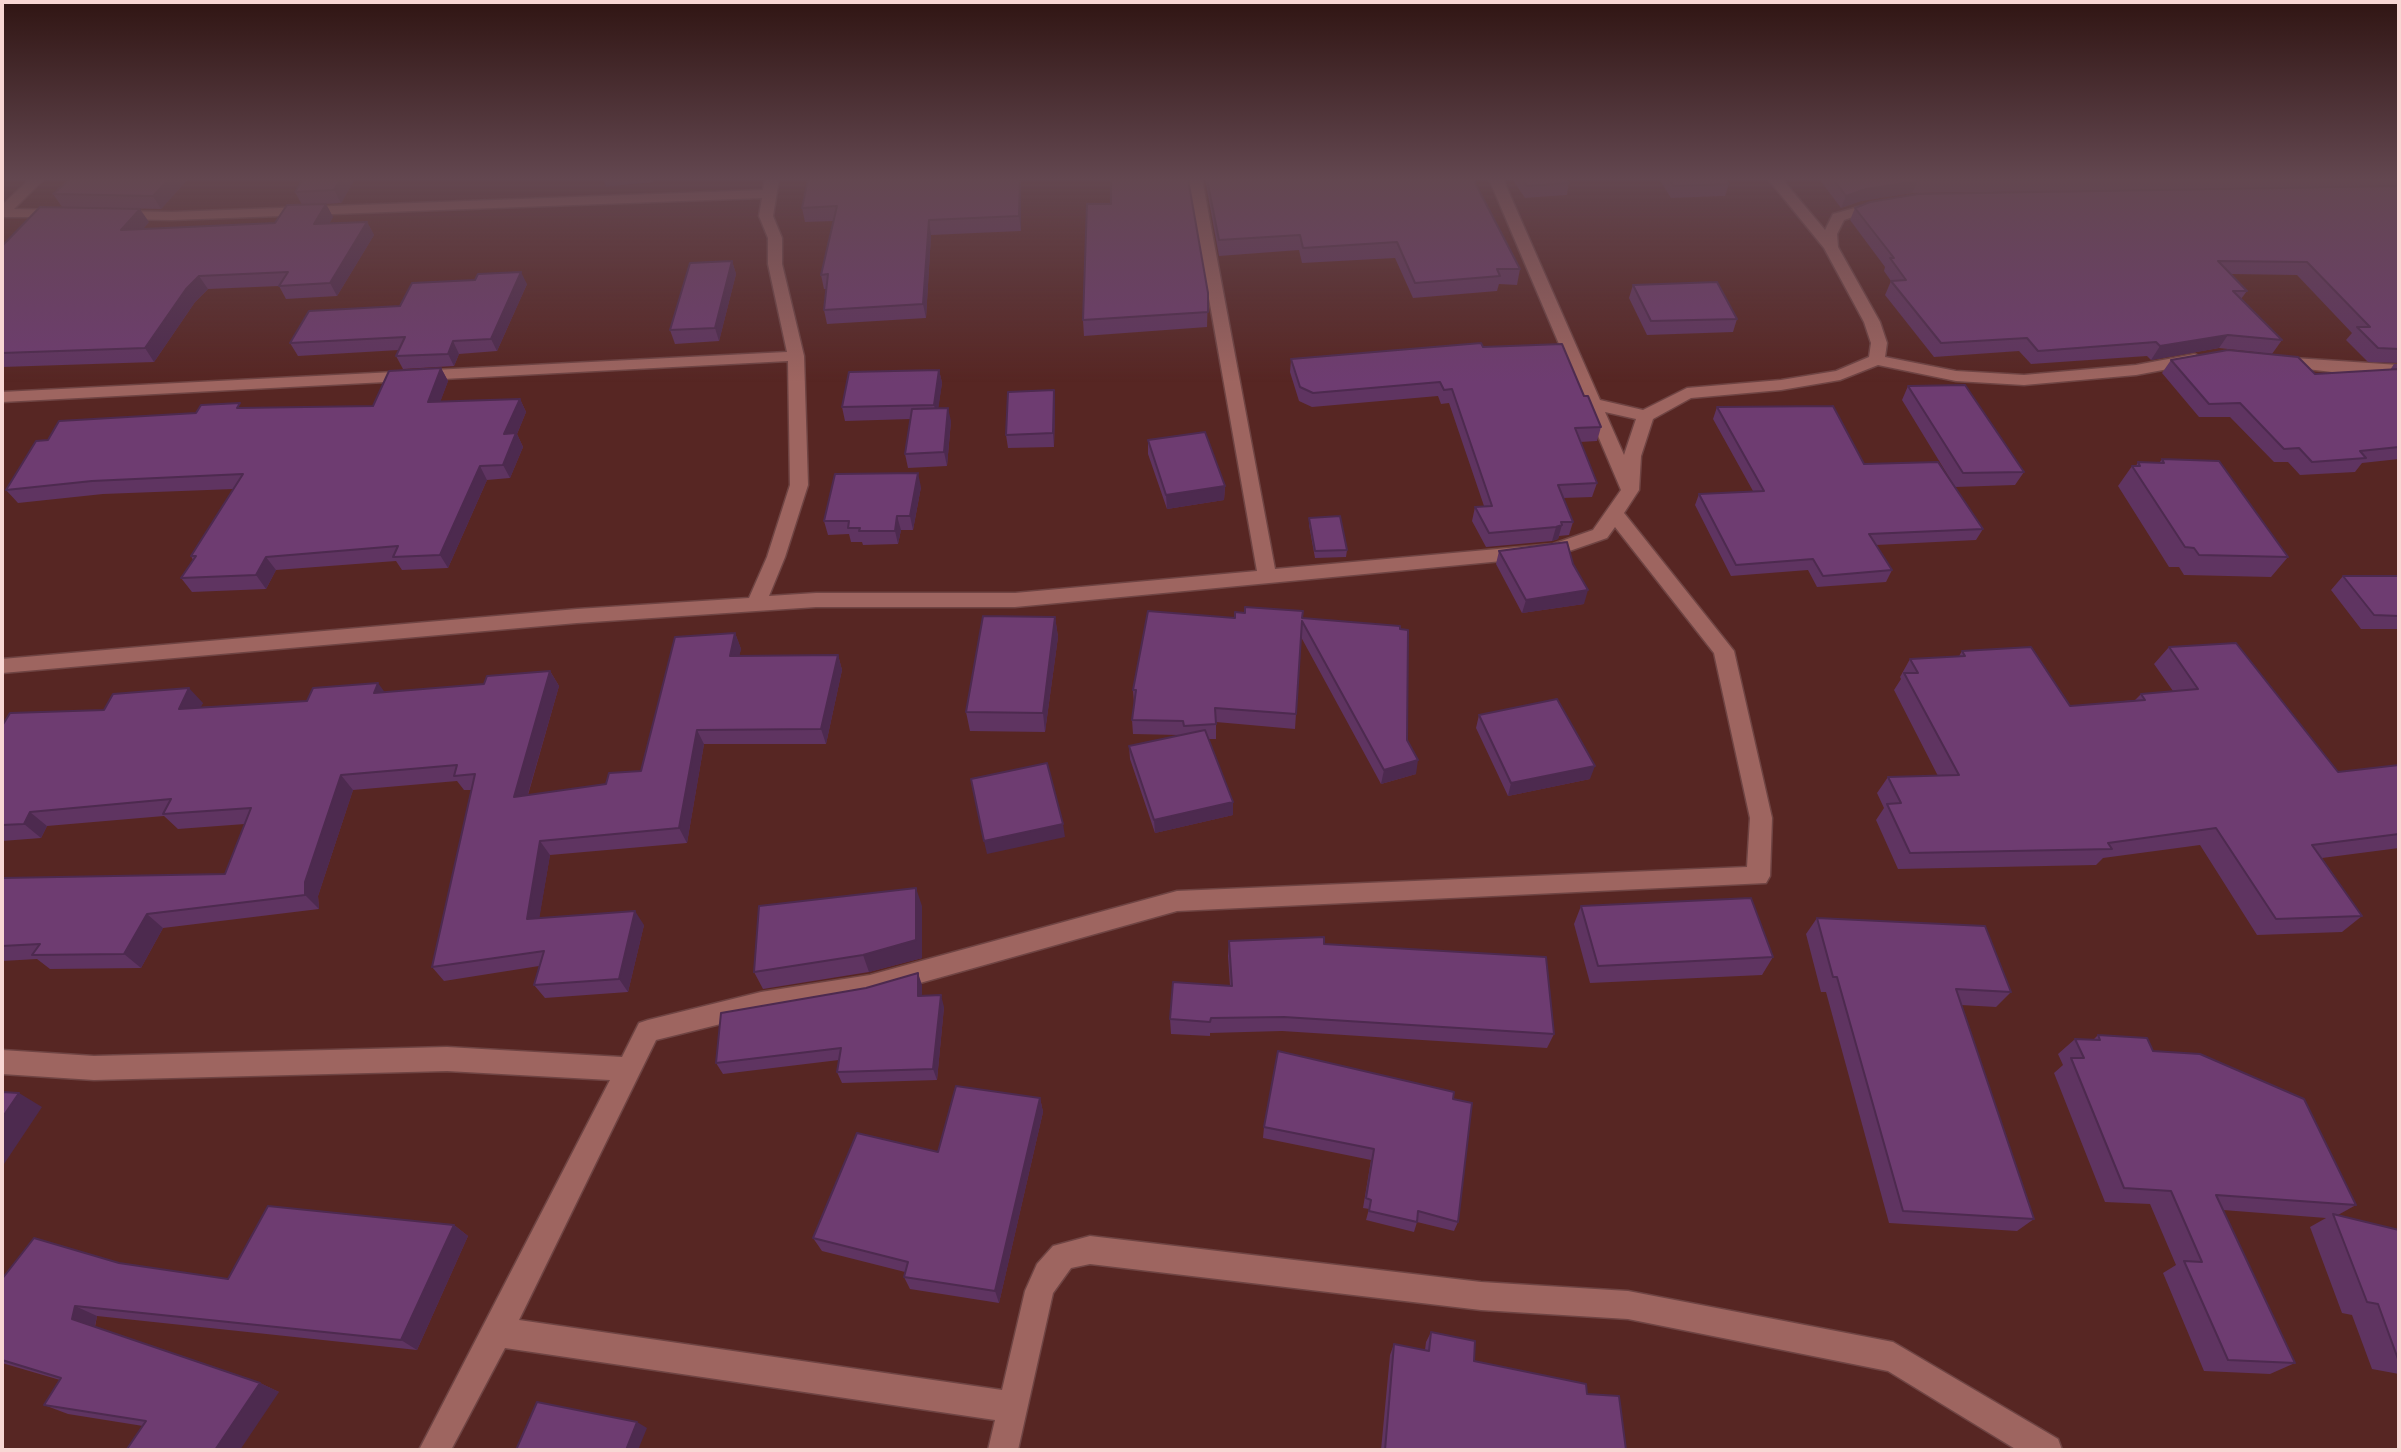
<!DOCTYPE html>
<html>
<head>
<meta charset="utf-8">
<style>
  body { margin:0 }
  #map { position:relative; width:2401px; height:1452px; overflow:hidden; background:#572623; font-family:"Public Sans",sans-serif }
  canvas { display:block }
  .frame { position:absolute; inset:0; border:4px solid #f8d7d4; pointer-events:none }
</style>
</head>
<body>
<div id="map">
<canvas width="2401" height="1452"></canvas>
<div class="frame"></div>
</div>
<script>
const c = document.querySelector('canvas').getContext('2d');
c.lineJoin = 'round';
function toPath(rows) {
  const path = new Path2D();
  for (const r of rows) {
    path.moveTo(r[0], r[1]);
    for (let i = 2; i < r.length; i += 2) path.lineTo(r[i], r[i + 1]);
  }
  return path;
}
function stroke(path, color, width, dash) {
  c.strokeStyle = color;
  c.lineWidth = width;
  c.lineCap = dash ? 'butt' : 'round';
  c.setLineDash(dash || []);
  c.stroke(path);
}
function fillPath(path, color) {
  c.fillStyle = color;
  c.fill(path, 'evenodd');
}
const minor = toPath([
  [30,179,44,179,14,209,60,210,67,214,65,217,2,217,2,205,30,179],
  [765,179,779,179,773,216,782,238,782,264,804,356,808,485,785,557,769,596,816,593,1015,593,1257,571,1188,179,1202,179,1275,569,1553,544,1593,530,1621,490,1489,179,1503,179,1600,400,1643,410,1687,388,1781,380,1836,371,1869,357,1871,343,1864,322,1824,248,1768,179,1782,179,1825,230,1833,214,1880,201,1887,205,1844,220,1837,234,1838,247,1880,322,1887,343,1885,357,1956,371,2024,375,2136,365,2195,354,2203,359,2195,364,2136,375,2024,385,1956,381,1878,365,1840,380,1781,390,1691,398,1653,419,1641,456,1639,490,1624,513,1734,651,1772,818,1770,876,1766,883,1177,911,870,997,761,1014,656,1040,519,1320,1002,1390,1025,1291,1037,1264,1053,1246,1090,1236,1481,1282,1628,1291,1893,1342,2058,1439,2062,1450,2017,1450,1888,1371,1628,1319,1481,1310,1090,1264,1071,1268,1053,1293,1018,1450,988,1450,995,1420,505,1348,451,1450,419,1450,610,1080,447,1071,94,1080,2,1074,2,1050,94,1056,447,1047,622,1057,639,1023,648,1020,761,992,870,975,1177,891,1747,867,1750,818,1714,653,1615,527,1607,538,1555,556,1015,607,816,607,577,623,2,673,2,659,577,609,749,598,767,557,790,485,788,361,2,402,2,392,787,352,768,264,768,238,759,216,762,198,172,220,117,219,110,215,117,211,172,212,763,190,765,179],
  [1605,412,1636,419,1624,455,1605,412],
  [2279,357,2399,365,2399,375,2349,374,2273,365,2273,359,2279,357]
]);
stroke(minor, '#6f4443', 3);
fillPath(minor, '#9e6560');
fillPath(toPath([
  [188,179,161,209,62,207,53,194],
  [355,179,341,203,326,204,333,217,329,224,367,222,374,235,337,296,286,299,279,286,208,289,195,302,154,362,2,367,2,246,149,222,143,229,275,223,302,205,295,192],
  [1020,179,1021,190,1021,231,931,235,926,318,827,324,824,310,826,289,824,289,821,275,834,221,805,222,802,208],
  [1205,179,1473,179,1520,269,1517,285,1499,284,1497,291,1413,298,1395,258,1302,263,1299,250,1219,256],
  [1512,179,1566,179,1569,183,1567,195,1525,198],
  [1659,179,1725,179,1729,184,1725,196,1671,198],
  [1819,179,2399,179,2399,363,2368,362,2346,340,2352,333,2297,275,2231,274,2247,291,2241,299,2282,340,2272,354,2219,348,2151,360,2147,356,2031,364,2019,351,1934,357,1885,295,1891,281,1884,271,1885,267,1850,220,1855,208,2229,189,1912,193,1861,201,1841,208],
  [732,261,736,274,719,341,675,344,670,330],
  [527,284,497,351,459,354,454,366,403,369,396,356,399,350,298,356,290,343,400,306],
  [1633,285,1737,319,1733,332,1647,335,1629,298],
  [1208,293,1207,327,1084,336,1083,320],
  [1483,347,1584,396,1601,427,1597,441,1580,442,1597,483,1592,497,1563,498,1573,522,1569,535,1559,536,1558,539,1552,541,1486,547,1472,521,1475,507,1484,506,1449,403,1441,404,1438,396,1312,407,1299,401,1290,372,1291,359],
  [2171,360,2315,374,2390,370,2394,364,2399,364,2399,459,2362,463,2355,472,2300,475,2288,462,2274,462,2230,417,2199,417,2162,373],
  [441,368,448,381,440,402,520,399,526,412,517,434,523,447,510,478,487,480,448,568,402,570,396,561,276,570,266,589,192,592,181,578,193,560,191,556,234,489,103,494,18,503,6,490,48,440,196,413,244,408,373,406],
  [939,370,942,383,938,408,951,421,947,466,908,468,905,454,911,419,845,421,842,407],
  [1908,386,2024,472,2015,485,1955,487,1902,400],
  [1054,390,1055,404,1054,447,1008,448,1006,435],
  [1717,407,1864,464,1983,529,1976,540,1876,545,1892,570,1886,582,1817,587,1808,570,1731,576,1695,505,1699,494,1753,491,1713,419],
  [1148,440,1225,486,1224,500,1167,509,1148,454],
  [2162,459,2288,557,2271,577,2184,575,2179,567,2169,567,2118,486,2132,466,2136,466,2138,462,2159,463],
  [921,487,913,530,901,530,898,544,863,545,862,542,851,542,849,534,828,535,824,521],
  [1309,518,1347,550,1346,557,1315,558,1309,525],
  [1499,551,1584,604,1522,613,1496,564],
  [2343,576,2399,576,2399,629,2361,629,2331,590],
  [1055,617,1058,637,1045,732,970,731,966,712],
  [1235,618,1302,618,1407,740,1416,774,1381,784,1301,637,1295,729,1216,722,1216,739,1208,739,1233,815,1155,833,1130,759,1129,746,1179,735,1133,734,1132,720,1134,704,1133,690],
  [735,633,741,649,739,656,838,655,842,670,826,744,704,744,687,843,550,855,539,918,644,925,628,992,545,998,534,985,539,966,444,981,432,967,471,790,464,790,457,781,353,790,318,896,319,909,163,928,141,968,50,969,37,959,2,961,2,878,225,874,245,824,178,829,164,816,47,826,41,838,2,841,2,726,104,710,203,703,200,707,307,701,384,692,484,684,550,671,559,686,528,795,606,784,641,771],
  [2169,647,2338,772,2399,765,2399,848,2322,858,2362,916,2342,932,2257,935,2200,845,2103,858,2096,865,1898,869,1876,820,1884,808,1877,793,1888,777,1938,776,1894,690,1901,679,1900,677,1910,659,1959,656,1962,651,2070,706,2135,700,2141,694,2173,691,2154,664],
  [1479,715,1590,779,1508,796,1476,728],
  [922,906,922,958,869,972,763,989,754,972],
  [1581,906,1773,957,1762,975,1590,983,1574,924],
  [1817,918,2011,992,1996,1007,1961,1005,2034,1219,2017,1231,1889,1223,1826,992,1821,992,1806,934],
  [1229,941,1324,944,1554,1034,1547,1048,1282,1031,1210,1033,1210,1036,1171,1034,1170,1019,1230,986,1228,956],
  [922,985,922,996,944,1007,937,1080,842,1083,837,1072,839,1060,723,1074,716,1063],
  [2098,1035,2153,1051,2356,1205,2338,1215,2399,1230,2399,1374,2372,1369,2352,1315,2342,1313,2310,1227,2326,1218,2223,1210,2295,1363,2270,1374,2204,1371,2163,1273,2176,1265,2150,1204,2105,1202,2054,1073,2063,1065,2058,1054,2075,1039,2093,1040],
  [1040,1098,1043,1112,999,1303,910,1289,904,1277,905,1272,822,1251,813,1238,938,1152],
  [1453,1099,1458,1222,1454,1231,1417,1222,1414,1232,1366,1220,1369,1209,1363,1208,1371,1160,1263,1138,1264,1127],
  [454,1225,468,1236,417,1350,97,1316,95,1327,260,1383,279,1392,143,1426,68,1414,44,1405,60,1380,2,1363,2,1279,228,1279],
  [1431,1332,1474,1361,1587,1394,1626,1450,1381,1450,1390,1355,1394,1344,1425,1350,1426,1342]
]), '#5f3461');
fillPath(toPath([
  [169,179,188,179,161,209,153,196],
  [341,179,355,179,341,203,334,190],
  [603,179,653,179,653,182,606,187],
  [1020,179,1021,190,1021,231,1019,216],
  [1918,181,1912,193,1861,201,1841,208,1846,196,1866,189],
  [326,204,333,217,321,237,314,224],
  [140,209,149,222,130,244,121,230],
  [929,220,931,235,926,318,923,304],
  [367,222,374,235,337,296,330,283],
  [732,261,736,274,719,341,715,328],
  [521,272,527,284,497,351,491,339],
  [199,276,208,289,195,302,154,362,145,348,186,289],
  [2228,335,2219,348,2151,360,2160,346],
  [453,341,459,354,454,366,448,354],
  [441,368,448,381,435,416,428,402],
  [939,370,942,383,937,418,934,405],
  [1054,390,1055,404,1054,447,1053,433],
  [520,399,526,412,517,434,523,447,510,478,503,465,504,434],
  [948,408,951,421,947,466,944,452],
  [480,466,487,480,448,568,440,555],
  [918,473,921,487,913,530,910,516],
  [1225,486,1224,500,1167,509,1166,495],
  [897,516,901,530,898,544,895,531],
  [1562,525,1558,539,1552,541,1556,527],
  [266,557,276,570,266,589,256,575],
  [1588,590,1584,604,1522,613,1526,600],
  [1055,617,1058,637,1045,732,1043,713],
  [735,633,741,649,736,671,730,656],
  [838,655,842,670,826,744,821,729],
  [550,671,559,686,523,811,514,797],
  [378,683,389,698,374,693],
  [189,688,203,703,192,724,179,709],
  [697,730,704,744,687,843,679,828],
  [1418,760,1416,774,1381,784,1384,770],
  [1595,766,1590,779,1508,796,1511,783],
  [341,775,353,790,318,896,319,909,305,895,305,882],
  [1233,802,1233,815,1155,833,1154,820],
  [30,812,47,826,41,838,24,824],
  [1063,824,1065,837,987,854,984,841],
  [540,841,550,855,537,932,527,919],
  [916,888,922,906,922,958,869,972,863,955],
  [635,911,644,925,628,992,619,979],
  [147,914,163,928,141,968,124,954],
  [918,973,922,985,922,1008,918,996],
  [941,995,944,1007,937,1080,933,1069],
  [19,1093,42,1107,2,1167,2,1118],
  [1040,1098,1043,1112,999,1303,995,1291],
  [454,1225,468,1236,417,1350,401,1340],
  [75,1306,97,1316,94,1329,72,1319],
  [260,1383,279,1392,240,1450,215,1450],
  [637,1422,647,1428,638,1450,626,1450]
]), '#4d2a4f');
const building = toPath([
  [70,179,169,179,153,196,53,194,70,179],
  [303,179,341,179,334,190,295,192,303,179],
  [808,179,1020,179,1019,216,929,220,923,304,824,310,828,274,821,275,837,206,802,208,808,179],
  [1111,179,1188,179,1208,293,1208,312,1083,320,1087,204,1111,204,1111,179],
  [1207,179,1473,179,1520,269,1497,269,1500,276,1415,283,1397,242,1303,248,1300,235,1219,240,1207,179],
  [1522,179,1566,179,1569,183,1527,186,1522,179],
  [1669,179,1725,179,1729,184,1674,186,1669,179],
  [1833,179,2051,179,1918,181,1866,189,1846,196,1833,179],
  [2399,186,2399,349,2378,348,2357,327,2370,327,2307,262,2218,261,2247,291,2233,291,2282,340,2228,335,2160,346,2156,342,2038,351,2027,338,1941,343,1891,281,1906,280,1890,258,1894,258,1855,208,1870,202,1918,194,2399,186],
  [326,204,314,224,367,222,330,283,279,286,288,272,199,276,186,289,145,348,2,353,2,246,40,207,140,209,121,230,275,223,287,205,326,204],
  [732,261,715,328,670,330,690,263,732,261],
  [521,272,491,339,453,341,448,354,396,356,405,337,290,343,309,311,400,306,412,283,475,280,478,274,521,272],
  [1717,282,1737,319,1651,321,1633,285,1717,282],
  [1481,343,1483,347,1562,344,1584,396,1588,396,1601,427,1575,428,1597,483,1558,485,1573,522,1561,522,1562,525,1556,527,1489,533,1475,507,1492,506,1452,389,1444,390,1440,382,1313,393,1300,387,1291,359,1481,343],
  [2228,350,2298,357,2315,374,2399,369,2399,447,2360,451,2366,458,2312,462,2299,448,2284,449,2240,403,2209,404,2171,360,2228,350],
  [441,368,428,402,520,399,504,434,516,433,503,465,480,466,440,555,393,557,398,546,266,557,256,575,181,578,196,556,191,556,243,474,92,481,6,490,36,441,48,440,59,421,196,413,201,405,240,403,237,408,373,406,389,371,441,368],
  [939,370,934,405,842,407,849,372,939,370],
  [1965,385,2024,472,1963,473,1908,386,1965,385],
  [1054,390,1053,433,1006,435,1008,392,1054,390],
  [1833,406,1864,464,1938,462,1983,529,1869,534,1892,570,1823,576,1813,559,1736,565,1699,494,1764,491,1717,407,1833,406],
  [948,408,944,452,905,454,912,409,948,408],
  [1205,432,1225,486,1166,495,1148,440,1205,432],
  [2162,459,2219,461,2288,557,2199,555,2194,548,2185,547,2132,466,2140,466,2138,462,2164,463,2162,459],
  [918,473,910,516,897,516,895,531,859,531,860,528,848,528,849,521,824,521,835,474,918,473],
  [1340,516,1347,550,1315,551,1309,518,1340,516],
  [1567,542,1573,564,1588,590,1526,600,1499,551,1567,542],
  [2343,576,2399,576,2399,616,2374,615,2343,576],
  [1245,607,1303,611,1302,618,1400,626,1400,629,1408,630,1407,740,1418,760,1384,770,1302,621,1296,714,1215,708,1216,724,1184,726,1183,721,1132,720,1136,690,1133,690,1148,611,1235,618,1235,612,1245,613,1245,607],
  [983,616,1055,617,1043,713,966,712,983,616],
  [735,633,730,656,838,655,821,729,697,730,679,828,540,841,527,919,635,911,619,979,534,985,544,951,432,967,475,774,454,776,457,765,341,775,305,882,305,895,147,914,124,954,32,955,40,944,2,946,2,878,225,874,251,808,163,814,171,799,30,812,24,824,2,825,2,726,10,713,104,710,113,694,189,688,179,709,307,701,313,688,378,683,374,693,484,684,487,676,550,671,514,797,606,784,609,773,641,771,675,637,735,633],
  [2236,643,2338,772,2399,765,2399,834,2312,845,2362,916,2276,919,2216,828,2108,843,2112,849,1910,853,1887,804,1901,803,1888,777,1959,775,1904,673,1918,673,1910,659,1965,656,1962,651,2031,647,2070,706,2145,700,2141,694,2198,689,2169,647,2236,643],
  [1557,699,1595,766,1511,783,1479,715,1557,699],
  [1205,730,1233,802,1154,820,1129,746,1205,730],
  [1047,763,1063,824,984,841,971,779,1047,763],
  [916,888,916,940,863,955,754,972,759,906,916,888],
  [1751,898,1773,957,1598,966,1581,906,1751,898],
  [1817,918,1985,926,2011,992,1956,989,2034,1219,1903,1211,1837,977,1833,977,1817,918],
  [1324,937,1324,944,1546,957,1554,1034,1284,1017,1211,1018,1210,1022,1170,1019,1173,982,1232,986,1229,941,1324,937],
  [918,973,918,996,941,995,933,1069,837,1072,841,1048,716,1063,721,1013,866,988,918,973],
  [2098,1035,2147,1038,2153,1051,2200,1054,2304,1099,2356,1205,2216,1195,2295,1363,2228,1360,2184,1261,2202,1262,2171,1191,2124,1188,2071,1058,2084,1058,2075,1039,2100,1040,2098,1035],
  [1278,1051,1454,1092,1453,1099,1472,1103,1458,1222,1418,1211,1417,1222,1369,1211,1371,1200,1366,1198,1374,1149,1264,1127,1278,1051],
  [956,1086,1040,1098,995,1291,904,1277,908,1262,813,1238,857,1133,938,1152,956,1086],
  [2,1092,19,1093,2,1118,2,1092],
  [268,1206,454,1225,401,1340,75,1306,72,1319,260,1383,215,1450,131,1450,127,1449,146,1421,44,1405,61,1378,2,1360,2,1279,34,1238,119,1263,228,1279,268,1206],
  [2333,1214,2399,1230,2399,1359,2398,1359,2378,1304,2367,1302,2333,1214],
  [1431,1332,1475,1341,1474,1361,1586,1384,1587,1394,1619,1396,1626,1450,1385,1450,1394,1344,1429,1351,1431,1332],
  [537,1402,637,1422,626,1450,516,1450,537,1402]
]);
fillPath(building, '#6e3c71');
stroke(building, '#4d2a4f', 2);
const sky = c.createLinearGradient(0, 0, 0, 382);
sky.addColorStop(0, '#301513');
sky.addColorStop(0.47, '#634750');
sky.addColorStop(1, '#63475000');
c.fillStyle = sky;
c.fillRect(0, 0, 2401, 382);
</script>
</body>
</html>
